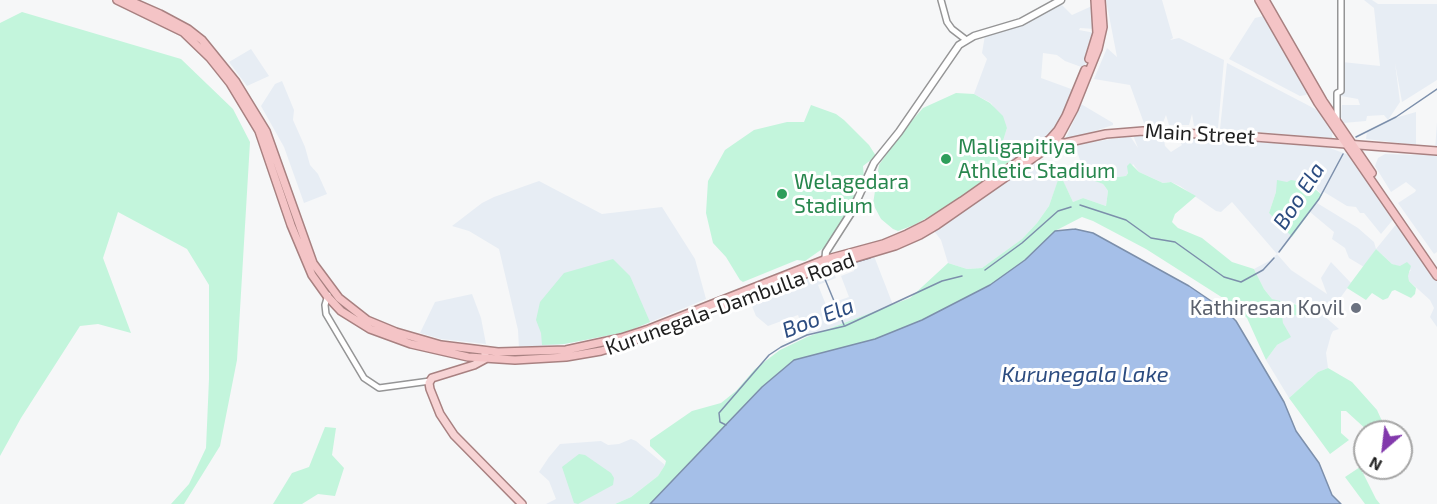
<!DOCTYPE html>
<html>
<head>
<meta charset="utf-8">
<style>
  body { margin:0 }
  #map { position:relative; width:1437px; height:504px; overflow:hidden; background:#f6f7f8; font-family:"Exo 2",sans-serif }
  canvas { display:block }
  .north { position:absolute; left:1353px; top:420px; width:60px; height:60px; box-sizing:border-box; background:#fff; border:2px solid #a5a5a5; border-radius:50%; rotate:208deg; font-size:16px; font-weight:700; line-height:24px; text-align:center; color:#1e1e1e }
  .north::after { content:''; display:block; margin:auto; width:21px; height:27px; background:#8239ac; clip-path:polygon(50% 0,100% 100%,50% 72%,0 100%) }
</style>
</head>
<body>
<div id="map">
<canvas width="1437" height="504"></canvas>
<div class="north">N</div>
</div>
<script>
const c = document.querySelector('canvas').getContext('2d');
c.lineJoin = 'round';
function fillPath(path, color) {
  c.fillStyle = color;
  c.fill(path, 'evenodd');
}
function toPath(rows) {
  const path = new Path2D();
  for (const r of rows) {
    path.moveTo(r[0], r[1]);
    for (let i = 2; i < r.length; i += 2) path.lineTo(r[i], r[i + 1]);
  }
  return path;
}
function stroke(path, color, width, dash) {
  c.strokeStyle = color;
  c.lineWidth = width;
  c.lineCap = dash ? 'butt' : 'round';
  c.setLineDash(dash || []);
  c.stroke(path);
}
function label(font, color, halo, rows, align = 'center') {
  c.font = font + ' "Exo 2",sans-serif';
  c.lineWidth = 6;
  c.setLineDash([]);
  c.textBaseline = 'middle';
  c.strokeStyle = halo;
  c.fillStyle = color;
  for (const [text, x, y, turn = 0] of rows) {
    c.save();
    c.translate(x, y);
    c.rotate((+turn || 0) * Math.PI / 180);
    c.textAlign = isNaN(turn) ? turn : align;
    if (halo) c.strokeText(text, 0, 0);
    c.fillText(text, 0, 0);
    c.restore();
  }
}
fillPath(toPath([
  [1106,0,1162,0,1173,38,1170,40,1179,38,1224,60,1218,128,1194,126,1192,114,1189,125,1169,125,1166,115,1162,125,1145,126,1130,85,1094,79,1107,48,1117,57],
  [1364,0,1372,0,1378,4,1437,4,1437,80,1402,102,1395,63,1400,102,1388,120,1416,112,1416,145,1366,139,1367,132,1388,120,1384,115,1367,116,1366,121,1343,123,1341,117,1342,105,1360,105,1358,99,1341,96,1342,62,1380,66,1374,8],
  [1060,3,1072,15,1092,6,1095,29,1080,28,1079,30,1095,33,1092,46,1084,68,1065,61,1057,55,1043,53,1041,78,1074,90,1052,135,1012,165,1002,144,1007,128,991,103,974,94,987,59,982,53,985,35,1022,24],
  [1263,16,1268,21,1310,91,1306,95,1300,96,1229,59,1255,18],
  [251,49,269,76,247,86,229,62],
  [1227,63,1321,112,1333,125,1332,138,1220,129],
  [282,81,294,110,293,120,305,147,310,165,318,174,327,194,304,203,284,147,261,106,275,84],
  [1081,104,1113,123,1113,125,1083,135,1066,138],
  [1437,122,1437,252,1434,254,1398,203,1415,192,1416,190,1406,182,1391,192,1375,166,1378,158,1385,154,1418,155,1435,151],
  [1142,134,1163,134,1165,146,1171,152,1182,145,1178,138,1182,137,1327,147,1349,155,1396,216,1381,234,1364,213,1360,213,1356,207,1347,206,1324,192,1322,195,1316,188,1276,192,1269,213,1292,237,1277,254,1291,270,1327,294,1321,278,1331,262,1351,283,1333,308,1323,315,1339,329,1333,331,1331,335,1326,353,1328,368,1318,372,1289,398,1266,360,1277,345,1285,340,1282,314,1313,317,1310,308,1289,302,1280,302,1272,299,1264,289,1254,269,1269,261,1277,254,1232,202,1221,212,1216,211,1180,186,1171,182,1163,183,1139,172,1133,164,1126,176,1093,180,1103,184,1108,191,1106,206,1083,198,1073,202,1060,175,1049,206,1037,223,1022,239,982,268,967,269,948,263,941,240,934,231,1012,177,1043,159,1060,174,1071,172,1081,163,1075,145,1130,136,1138,148,1133,135],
  [539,181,602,214,662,207,695,259,706,299,626,332,564,344,519,349,518,330,499,249,469,231,452,226,482,203,494,197],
  [1317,203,1358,228,1374,242,1376,249,1398,222,1437,279,1437,327,1430,317,1434,308,1430,300,1409,281,1407,275,1411,270,1392,264,1376,249,1364,267,1349,258,1345,248,1332,239,1334,232,1310,212],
  [865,256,874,256,893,305,806,337,798,315,768,326,756,316,750,301,831,268,836,278,818,285,826,305,849,297,841,276,854,271,851,261],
  [472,294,481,318,486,344,441,339,420,333,435,302],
  [631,439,636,441,665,465,658,476,631,497,615,504,546,504,556,499,549,481,539,472,549,457,560,444,601,441,608,445,619,444]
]), '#e7edf4');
fillPath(toPath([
  [22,12,181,59,233,109,250,142,237,360,220,446,184,504,171,504,189,484,206,448,209,379,209,285,187,249,118,212,103,258,131,333,98,324,80,326,21,418,0,456,0,23],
  [956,93,974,94,990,103,1003,116,1007,128,1002,144,1012,165,961,199,914,225,898,231,893,229,881,219,873,204,879,165,901,133,923,108],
  [811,105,836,114,844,120,869,145,876,156,863,166,864,178,855,200,843,224,825,247,805,261,797,260,743,282,740,280,726,257,713,243,706,213,708,181,725,150,738,141,754,130,787,122,804,122],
  [1130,163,1139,172,1163,183,1171,182,1196,196,1175,214,1172,222,1178,228,1202,238,1232,262,1254,269,1264,289,1272,299,1310,308,1316,312,1317,315,1313,317,1282,314,1283,323,1291,337,1277,345,1266,360,1247,318,1234,305,1146,249,1093,221,1082,217,1055,231,1025,260,990,285,967,298,922,320,875,339,794,360,762,387,650,504,615,504,631,497,658,476,665,465,666,461,650,446,650,440,692,411,721,403,736,391,755,369,780,350,807,337,910,298,948,263,967,269,982,268,1022,239,1037,223,1049,206,1060,174,1073,202,1083,198,1106,206,1108,191,1106,188,1103,184,1092,180,1126,176,1128,173,1127,166],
  [1277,180,1287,182,1291,180,1308,183,1322,195,1292,237,1269,213,1276,192],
  [1376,249,1392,264,1400,266,1407,262,1411,266,1408,276,1409,281,1416,288,1415,294,1411,298,1395,290,1392,291,1388,298,1383,300,1372,293,1366,300,1347,288],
  [613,259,630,276,650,322,626,332,564,344,542,345,541,333,536,320,540,302,564,273],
  [1328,368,1352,382,1377,410,1387,432,1368,431,1346,411,1341,411,1341,433,1349,440,1330,454,1289,398,1318,372],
  [325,427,336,428,332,455,344,468,335,496,318,494,302,504,273,504,292,473,309,467],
  [579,454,585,455,611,473,614,478,613,485,578,504,574,503,562,467],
  [1360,467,1376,499,1380,504,1365,504,1345,477]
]), '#c3f5dc');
const water = toPath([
  [1075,229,1093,233,1189,286,1226,311,1236,321,1284,402,1296,431,1319,463,1332,495,1341,504,650,504,762,387,794,360,875,339,922,320,990,285,1025,260,1055,231,1075,229]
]);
fillPath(water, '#a5bfe8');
stroke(water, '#7c8fab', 1.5);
stroke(toPath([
  [1356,137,1396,117,1437,89],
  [1080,205,1126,220,1151,238,1175,242,1224,277,1241,282,1263,270,1274,258],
  [1279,252,1319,199,1343,154],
  [985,270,1022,243,1058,211,1071,207],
  [844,325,822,272,870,258],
  [726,425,720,422,719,413,769,355,781,347,807,335,845,326,942,281,962,276]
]), '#7c8fab', 1.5);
const tertiary = toPath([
  [941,0,947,22,952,29,965,39],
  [1337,120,1337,93,1341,91,1341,0],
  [328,295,325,305,326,314,364,378,379,388,430,381]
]);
const secondary = toPath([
  [825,263,826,252,851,213,874,163,899,132,959,45,974,36,1021,22,1061,0]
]);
const primary = toPath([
  [1054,142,1065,143,1106,134,1143,131,1255,137,1437,151],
  [485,351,485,359,474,365,432,378,429,383,430,389,440,414,454,435,522,504]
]);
const trunk = toPath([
  [117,0,183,32,210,58,230,83,259,131,291,225,312,275,327,296,341,311,370,329,411,344,468,357,515,360,566,357,601,351,624,344,818,269,895,246,920,235,937,225,1042,152,1060,135,1074,109,1098,49,1103,27,1101,0],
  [128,0,160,14,188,29,202,40,236,82,266,131,313,263,339,298,367,320,396,332,441,345,498,352,566,350,621,338,649,329,824,260,883,244,907,234,927,224,962,201,1050,139,1058,130,1066,116,1085,70],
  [1259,0,1318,103,1437,276],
  [1265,0,1323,101,1372,173],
  [1089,59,1097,33,1095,0]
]);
stroke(tertiary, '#959596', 8);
stroke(secondary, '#959596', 9);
stroke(primary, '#a88181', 10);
stroke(trunk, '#a88181', 10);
stroke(tertiary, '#fff', 5);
stroke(secondary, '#fff', 6);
stroke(primary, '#f7d3d4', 7);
stroke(trunk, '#f4c4c6', 7);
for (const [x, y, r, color] of [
  [946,159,6,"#2e9e5b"],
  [782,194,6,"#2e9e5b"],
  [1356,308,6,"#6b7280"]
]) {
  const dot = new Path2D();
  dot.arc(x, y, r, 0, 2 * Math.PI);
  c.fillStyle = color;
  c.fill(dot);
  stroke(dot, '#fff', 2);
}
label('21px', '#1e1e1e', '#fff', [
  ["Main Street",1200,134,3],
  ["Kurunegala-Dambulla Road",730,304,-20]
]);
label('21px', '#27864d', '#fff', [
  ["Maligapitiya",958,147],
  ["Athletic Stadium",958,171],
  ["Welagedara",794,182],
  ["Stadium",794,206]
], 'left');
label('21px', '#5b616d', '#fff', [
  ["Kathiresan Kovil",1344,308]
], 'right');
label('italic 22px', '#2c4c80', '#fff', [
  ["Boo Ela",1299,196,-57],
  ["Boo Ela",818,318,-21],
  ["Kurunegala Lake",1085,375]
]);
</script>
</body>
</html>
